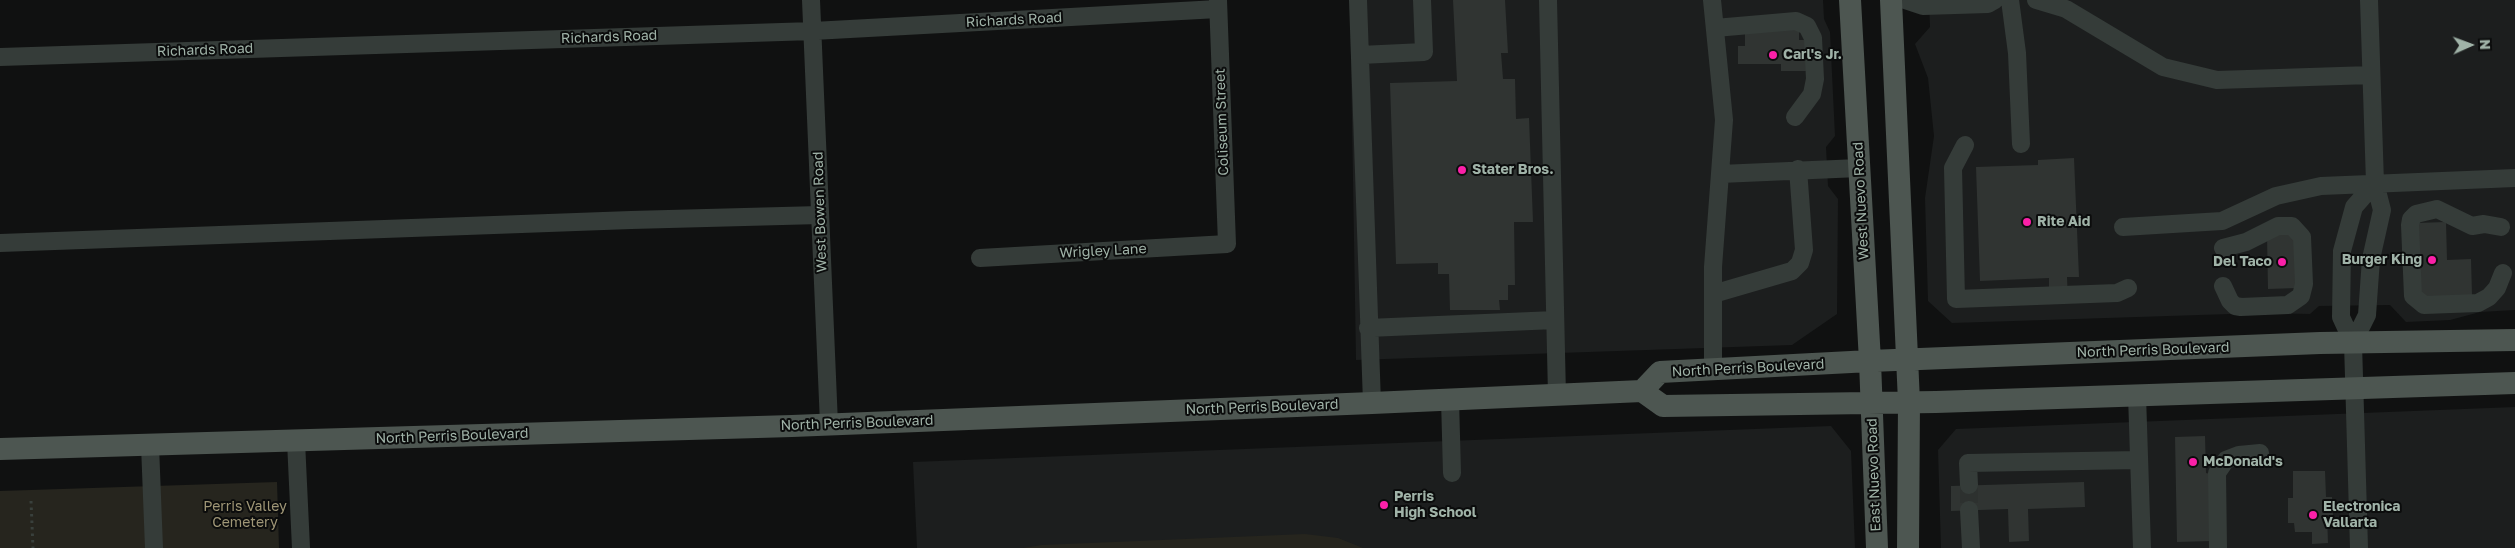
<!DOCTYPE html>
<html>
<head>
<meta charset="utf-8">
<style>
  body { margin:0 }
  #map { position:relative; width:2515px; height:548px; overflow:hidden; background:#101111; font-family:"Golos Text",sans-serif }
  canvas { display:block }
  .north { position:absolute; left:2445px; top:20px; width:50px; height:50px; -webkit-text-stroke:4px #0b0c0c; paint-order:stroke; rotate:88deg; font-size:14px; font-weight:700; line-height:20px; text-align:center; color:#a0b3a8 }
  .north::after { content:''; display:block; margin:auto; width:18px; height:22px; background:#a0b3a8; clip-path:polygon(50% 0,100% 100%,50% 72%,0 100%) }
</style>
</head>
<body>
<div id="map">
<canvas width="2515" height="548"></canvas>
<div class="north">N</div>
</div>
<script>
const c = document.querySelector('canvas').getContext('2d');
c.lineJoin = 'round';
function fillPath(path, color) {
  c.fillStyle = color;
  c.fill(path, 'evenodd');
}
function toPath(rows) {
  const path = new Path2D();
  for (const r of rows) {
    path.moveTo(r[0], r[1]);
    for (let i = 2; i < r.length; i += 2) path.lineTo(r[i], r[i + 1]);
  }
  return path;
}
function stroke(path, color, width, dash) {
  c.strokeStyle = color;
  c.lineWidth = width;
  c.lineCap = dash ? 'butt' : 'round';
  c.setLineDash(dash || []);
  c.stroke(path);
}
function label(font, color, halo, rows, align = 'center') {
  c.font = font + ' "Golos Text",sans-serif';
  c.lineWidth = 4;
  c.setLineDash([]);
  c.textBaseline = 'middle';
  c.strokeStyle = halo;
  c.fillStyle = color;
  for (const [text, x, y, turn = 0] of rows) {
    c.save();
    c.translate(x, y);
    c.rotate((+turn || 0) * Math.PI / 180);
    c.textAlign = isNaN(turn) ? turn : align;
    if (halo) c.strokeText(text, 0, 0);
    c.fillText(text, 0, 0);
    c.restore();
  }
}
fillPath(toPath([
  [1350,0,1823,0,1824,19,1830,32,1835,136,1826,147,1828,186,1838,199,1837,314,1792,345,1356,360],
  [1929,0,2515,0,2515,310,2480,312,2450,320,2406,322,2390,305,2319,306,2310,314,2261,313,1952,323,1928,301,1925,198,1934,136,1928,78,1915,44,1930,27],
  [2515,407,2515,548,1941,548,1938,450,1956,429],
  [1831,426,1851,451,1855,548,917,548,913,462]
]), '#1c1e1e');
fillPath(toPath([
  [277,482,279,548,0,548,0,491],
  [1305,534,1338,538,1363,548,1023,548,1042,545]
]), '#26251e');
fillPath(toPath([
  [1453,0,1505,0,1508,53,1501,53,1503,79,1515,79,1516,119,1529,118,1533,222,1514,222,1515,285,1508,285,1508,300,1499,300,1500,310,1450,310,1449,274,1438,274,1438,263,1396,264,1390,83,1457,81],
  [1799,29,1799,40,1807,40,1807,71,1781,71,1781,64,1738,64,1738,46,1745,46,1745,30],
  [2074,158,2079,277,2067,277,2068,303,2049,303,2049,278,1980,281,1976,167,2038,165,2038,160],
  [2446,222,2447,260,2471,259,2472,295,2419,297,2416,223],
  [2295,234,2297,288,2268,289,2267,235],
  [2205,436,2206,473,2210,474,2212,541,2177,542,2175,437],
  [2293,471,2325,471,2326,497,2332,497,2333,515,2327,515,2328,543,2312,544,2312,532,2295,532,2294,523,2288,523,2288,498,2293,498],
  [2084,482,2085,507,2028,509,2029,541,2009,542,2008,509,1951,511,1951,486]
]), '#303432');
stroke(toPath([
  [1969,485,1969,510]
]), '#2d312f', 18, [18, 9]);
stroke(toPath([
  [31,501,33,548]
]), '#39403c', 3, [2.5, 4]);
stroke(toPath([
  [811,0,829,424],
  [1358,0,1372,403],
  [1548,0,1557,395],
  [1712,0,1724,120,1713,267,1713,370],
  [1905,0,1923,6,1988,4,1995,0],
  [2010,0,2017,53,2021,144],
  [2036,0,2066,9,2163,67,2217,80,2371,75],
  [1715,28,1796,21,1807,26,1813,38,1815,79,1812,94,1795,117],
  [1360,55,1424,52,1422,0],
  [0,57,813,31,1218,9],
  [1965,145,1953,168,1956,299,2117,293,2128,288],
  [1720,174,1859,168],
  [2123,227,2222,221,2276,196,2321,186,2515,178],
  [2501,227,2484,224,2472,226,2437,209,2416,214,2411,219,2410,225,2413,296,2424,305,2478,303,2489,297,2497,288,2503,273],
  [0,243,631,220,820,215],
  [2223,248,2246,242,2278,226,2292,226,2302,237,2304,284,2301,296,2288,305,2241,307,2235,306,2230,301,2223,286],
  [980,258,1227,244,1218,0],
  [1713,294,1792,271,1800,263,1804,250,1798,169],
  [1368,328,1555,320],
  [2353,343,2367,315,2371,259,2382,210,2375,183,2369,0],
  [2137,395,2142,548],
  [1450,399,1452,473],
  [296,441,301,548],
  [150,445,154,548],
  [1969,485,1968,463,2139,460],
  [1969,510,1971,548],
  [2218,548,2217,473,2226,460,2239,455,2260,453],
  [2359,548,2353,343,2341,317,2342,251,2354,207,2375,183]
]), '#353c39', 18);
stroke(toPath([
  [1850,0,1870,361,1877,548],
  [1891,0,1909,402,1908,548],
  [1642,391,1663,406,1936,402,2515,383],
  [0,449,792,426,1372,403,1642,391,1660,372,1870,361,2320,343,2515,340]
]), '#4d5651', 22);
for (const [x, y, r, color] of [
  [1773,55,5,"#fa20a8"],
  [1462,170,5,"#fa20a8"],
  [2027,222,5,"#fa20a8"],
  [2432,260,5,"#fa20a8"],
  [2282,262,5,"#fa20a8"],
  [2193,462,5,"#fa20a8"],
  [1384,505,5,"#fa20a8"],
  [2313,515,5,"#fa20a8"]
]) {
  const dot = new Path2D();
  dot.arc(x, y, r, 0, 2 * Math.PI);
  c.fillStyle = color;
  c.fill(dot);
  stroke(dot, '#0b0c0c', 2);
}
label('14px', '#a0b3a8', '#0b0c0c', [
  ["Richards Road",1014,20,-3],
  ["Richards Road",609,37,-2],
  ["Richards Road",205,50,-2],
  ["Coliseum Street",1222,122,-92],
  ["West Nuevo Road",1861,201,-93],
  ["West Bowen Road",820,212,-92],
  ["Wrigley Lane",1103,251,-3],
  ["North Perris Boulevard",2153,350,-2],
  ["North Perris Boulevard",1748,368,-3],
  ["North Perris Boulevard",1262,407,-2],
  ["North Perris Boulevard",857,423,-2],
  ["North Perris Boulevard",452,436,-2],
  ["East Nuevo Road",1874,475,-92]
]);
label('bold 14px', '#a0b3a8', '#0b0c0c', [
  ["Carl's Jr.",1783,55],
  ["Stater Bros.",1472,170],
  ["Rite Aid",2037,222],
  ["Burger King",2422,260,"right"],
  ["Del Taco",2272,262,"right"],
  ["McDonald's",2203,462],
  ["Perris",1394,497],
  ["High School",1394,513],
  ["Electronica",2323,507],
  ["Vallarta",2323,523]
], 'left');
label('14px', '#9f9676', '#0b0c0c', [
  ["Perris Valley",245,507],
  ["Cemetery",245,523]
]);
</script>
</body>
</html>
